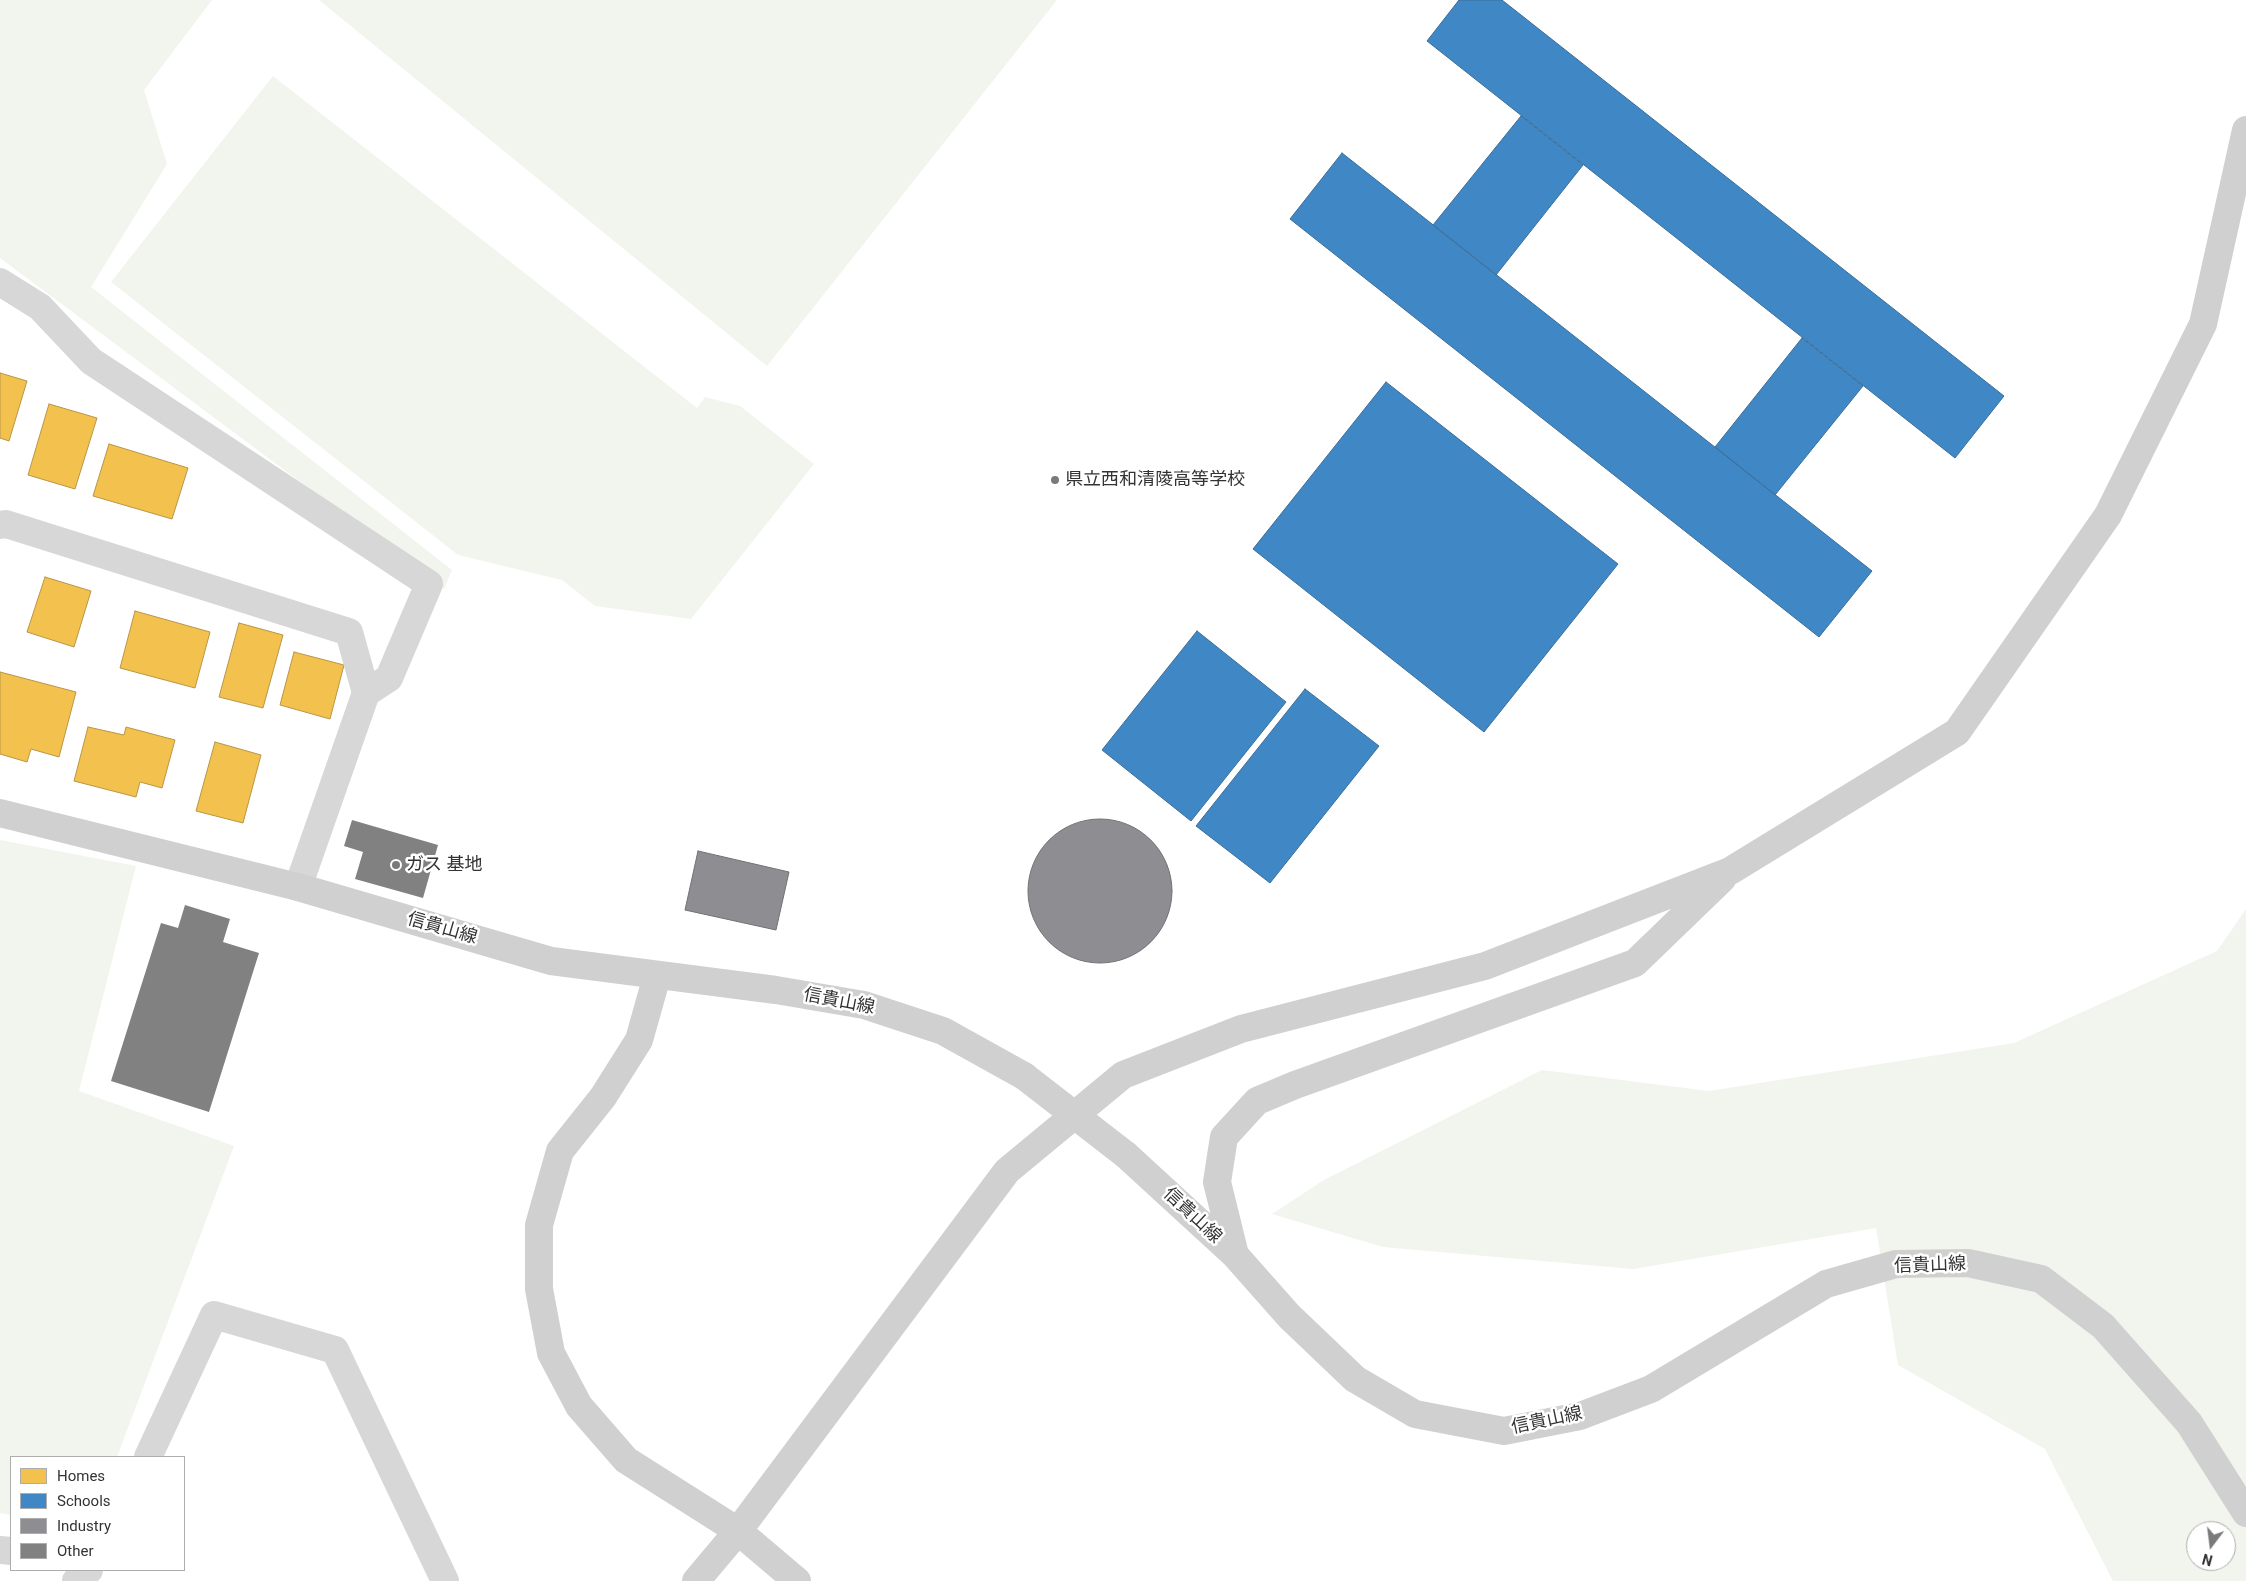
<!DOCTYPE html>
<html>
<head>
<meta charset="utf-8">
<style>
  body { margin:0 }
  #map { position:relative; width:2246px; height:1581px; overflow:hidden; background:#fff; font-family:Roboto,sans-serif }
  canvas { display:block }
  .legend { position:absolute; left:10px; top:1456px; width:175px; height:115px; box-sizing:border-box; background:#fff; border:1px solid #adadad; margin:0; padding:6px 9px; list-style:none; font-size:15px; color:#333 }
  .legend li { display:flex; align-items:center; gap:10px; height:25px }
  .legend b { width:25px; border:1px solid #adadad }
  .north { position:absolute; left:2186px; top:1521px; width:50px; height:50px; box-sizing:border-box; background:#fff; border:1px solid #adadad; border-radius:50%; rotate:195deg; font-size:14px; font-weight:700; line-height:20px; text-align:center; color:#333 }
  .north::after { content:''; display:block; margin:auto; width:18px; height:22px; background:#7a7a7a; clip-path:polygon(50% 0,100% 100%,50% 72%,0 100%) }
</style>
</head>
<body>
<div id="map">
<canvas width="2246" height="1581"></canvas>
<ul class="legend">
<li><b style="height:14px;background:#f2c14e"></b>Homes</li>
<li><b style="height:14px;background:#3f88c5"></b>Schools</li>
<li><b style="height:14px;background:#8d8d92"></b>Industry</li>
<li><b style="height:14px;background:#818181"></b>Other</li>
</ul>
<div class="north">N</div>
</div>
<script>
const c = document.querySelector('canvas').getContext('2d');
c.lineJoin = 'round';
function fillPath(path, color) {
  c.fillStyle = color;
  c.fill(path, 'evenodd');
}
function toPath(rows) {
  const path = new Path2D();
  for (const r of rows) {
    if (r.length === 3) {
      path.moveTo(r[0] + r[2], r[1]);
      path.arc(r[0], r[1], r[2], 0, 2 * Math.PI);
      continue;
    }
    path.moveTo(r[0], r[1]);
    for (let i = 2; i < r.length; i += 2) path.lineTo(r[i], r[i + 1]);
  }
  return path;
}
function stroke(path, color, width, dash) {
  c.strokeStyle = color;
  c.lineWidth = width;
  c.lineCap = dash ? 'butt' : 'round';
  c.setLineDash(dash || []);
  c.stroke(path);
}
function label(font, color, halo, rows, align = 'center') {
  c.font = font + ' Roboto,"Noto Sans JP",sans-serif';
  c.lineWidth = 5;
  c.setLineDash([]);
  c.textBaseline = 'middle';
  c.strokeStyle = halo;
  c.fillStyle = color;
  for (const [text, x, y, turn = 0] of rows) {
    c.save();
    c.translate(x, y);
    c.rotate((+turn || 0) * Math.PI / 180);
    c.textAlign = isNaN(turn) ? turn : align;
    if (halo) c.strokeText(text, 0, 0);
    c.fillText(text, 0, 0);
    c.restore();
  }
}
fillPath(toPath([
  [0,0,212,0,144,90,167,164,91,287,452,570,444,589,0,258],
  [319,0,1057,0,767,366],
  [273,76,697,408,705,397,740,406,814,464,691,619,595,606,562,580,458,555,111,282],
  [0,840,136,866,79,1091,234,1146,117,1457,11,1457,11,1515,0,1513],
  [2246,909,2246,1581,2113,1581,2045,1449,1898,1365,1876,1228,1633,1269,1383,1247,1272,1214,1324,1180,1542,1070,1709,1091,2014,1043,2217,951],
  [2196,1531,2226,1531,2226,1561,2196,1561]
]), '#f1f5ed');
const homes = toPath([
  [0,373,27,381,9,441,0,438,0,373],
  [49,404,97,418,75,489,28,475,49,404],
  [109,444,188,468,172,519,93,496,109,444],
  [45,577,91,591,74,647,27,632,45,577],
  [135,611,210,632,195,688,120,668,135,611],
  [239,623,283,635,263,708,219,697,239,623],
  [294,652,344,665,330,719,280,705,294,652],
  [0,672,76,692,59,757,31,749,27,762,0,754,0,672],
  [88,727,124,735,126,727,175,740,162,788,140,782,136,797,74,781,88,727],
  [215,742,261,755,243,823,196,811,215,742]
]);
fillPath(homes, '#f2c14e');
stroke(homes, '#b99646', 1);
const schools = toPath([
  [1459,0,1502,0,2004,396,1955,458,1427,41,1459,0],
  [1521,116,1583,165,1496,275,1433,225,1521,116],
  [1342,153,1872,571,1819,637,1290,219,1342,153],
  [1802,338,1863,386,1775,495,1715,447,1802,338],
  [1386,382,1618,564,1484,732,1253,549,1386,382],
  [1197,631,1286,702,1191,821,1102,750,1197,631],
  [1305,689,1379,746,1270,883,1196,826,1305,689]
]);
fillPath(schools, '#3f88c5');
stroke(schools, '#3b6e99', 1);
const industry = toPath([
  [1100,891,72],
  [698,851,789,872,776,930,685,910,698,851]
]);
fillPath(industry, '#8d8d92');
stroke(industry, '#727276', 1);
fillPath(toPath([
  [352,820,438,845,423,898,355,879,363,852,344,846],
  [185,905,230,919,223,942,259,953,209,1112,111,1081,161,923,178,928]
]), '#818181');
stroke(toPath([
  [0,282,40,307,91,361,429,584,389,678,366,693],
  [0,525,6,524,349,632,366,693,298,887],
  [148,1457,214,1315,335,1350,445,1581],
  [0,1550,11,1551],
  [76,1581,89,1570]
]), '#d7d7d7', 28);
stroke(toPath([
  [0,813,298,887,551,961,776,990,864,1005,943,1031,1024,1076],
  [657,976,639,1040,603,1097,560,1151,539,1225,539,1289,551,1353,579,1406,626,1460,738,1531,797,1581],
  [1126,1155,1235,1255,1289,1316,1355,1379,1415,1414,1504,1431,1580,1416,1651,1389,1826,1284,1896,1264,1968,1263,2041,1279,2103,1326,2189,1423,2246,1513],
  [1235,1255,1217,1182,1224,1137,1257,1101,1295,1085,1635,963,1722,879],
  [696,1581,738,1531,1007,1171,1123,1075,1241,1029,1485,966,1730,871,1957,732,2108,515,2203,324,2246,130]
]), '#d0d0d0', 28);
stroke(toPath([
  [1024,1076,1126,1155]
]), '#d0d0d0', 28);
for (const [x, y, r, color] of [
  [1055,480,5,"#7a7a7a"],
  [396,865,5,"#7a7a7a"]
]) {
  const dot = new Path2D();
  dot.arc(x, y, r, 0, 2 * Math.PI);
  c.fillStyle = color;
  c.fill(dot);
  stroke(dot, '#fff', 2);
}
label('18px', '#333', '#fff', [
  ["県立西和清陵高等学校",1065,480],
  ["ガス 基地",406,865]
], 'left');
label('18px', '#333', '#fff', [
  ["信貴山線",442,929,16],
  ["信貴山線",839,1002,11],
  ["信貴山線",1192,1216,43],
  ["信貴山線",1930,1266,-2],
  ["信貴山線",1547,1421,-12]
]);
</script>
</body>
</html>
